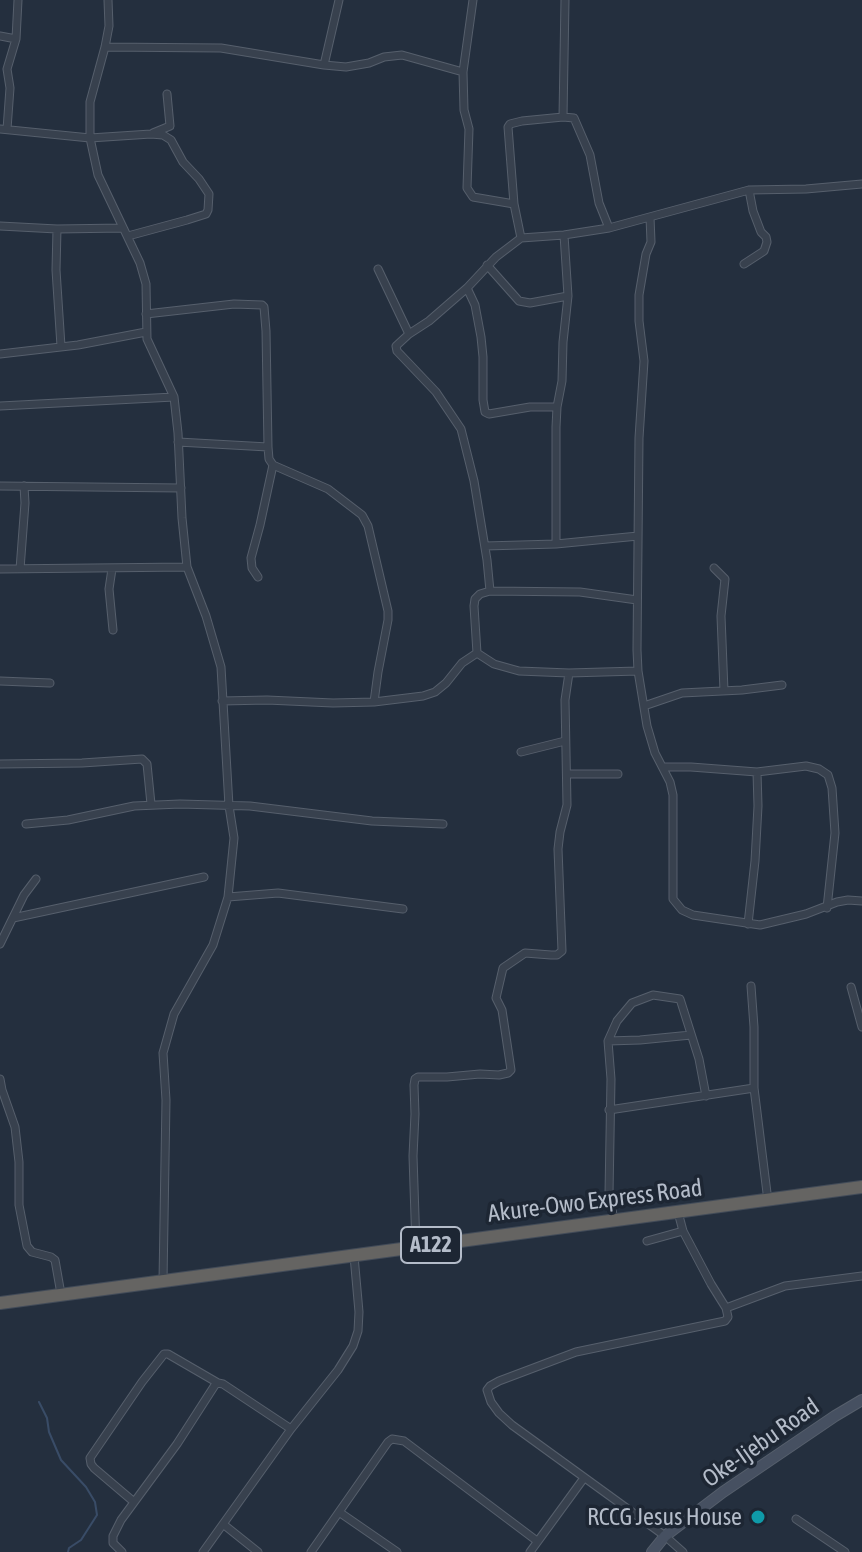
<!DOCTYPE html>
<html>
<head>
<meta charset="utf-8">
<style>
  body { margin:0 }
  canvas { display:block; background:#242f3e }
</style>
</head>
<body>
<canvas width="862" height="1552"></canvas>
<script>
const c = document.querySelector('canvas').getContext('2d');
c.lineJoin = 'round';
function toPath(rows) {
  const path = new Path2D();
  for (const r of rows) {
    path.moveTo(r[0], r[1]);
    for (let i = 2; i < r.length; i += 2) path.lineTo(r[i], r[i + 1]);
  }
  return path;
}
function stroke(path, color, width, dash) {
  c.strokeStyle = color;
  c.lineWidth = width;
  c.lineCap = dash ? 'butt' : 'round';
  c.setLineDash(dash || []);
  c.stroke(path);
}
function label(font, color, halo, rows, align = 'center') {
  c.font = font + ' "Asap Condensed",sans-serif';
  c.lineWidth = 7;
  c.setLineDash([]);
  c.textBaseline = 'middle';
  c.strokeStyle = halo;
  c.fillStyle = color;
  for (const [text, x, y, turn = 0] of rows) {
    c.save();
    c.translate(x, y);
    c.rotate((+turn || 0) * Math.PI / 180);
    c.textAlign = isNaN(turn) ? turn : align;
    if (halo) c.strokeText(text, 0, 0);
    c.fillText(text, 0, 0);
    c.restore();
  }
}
stroke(toPath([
  [39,1402,47,1418,49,1432,61,1460,86,1487,95,1502,97,1515,81,1540,69,1548,68,1552]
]), '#394c67', 2);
const minor = toPath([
  [108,0,109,26,105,47,90,102,90,138,98,175,140,263,146,284,147,339,174,397,178,433,182,518,187,567,206,616,221,667,229,806,234,838,228,897,213,945,174,1014,163,1053,166,1100,163,1281],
  [473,0,463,72,464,110,469,129,467,188,473,197,514,204],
  [0,36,16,39],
  [105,47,221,48,324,65,346,67,369,63,384,57,402,55,463,72],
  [324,65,339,0],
  [563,117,574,118,590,155,599,203,609,228],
  [0,129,90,138,151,134,163,135,171,140,183,162,199,179,209,194,208,210,206,214,187,220,128,236],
  [7,129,10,88,7,69,16,39,18,0],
  [153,133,170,126,167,94],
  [650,217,651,242,646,254,639,295,639,321,644,361,639,438,637,650,638,671,647,726,655,753,670,782,673,795,673,899,682,910,693,915,760,925,806,914,837,902,848,900,862,901],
  [0,226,57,229,123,228],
  [57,229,56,270,61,346],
  [521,238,514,204,508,127,510,124,522,121,563,117,565,0],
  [744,264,764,251,767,242,766,237,761,232,753,211,749,190],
  [487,265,519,301,530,303,568,296],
  [378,269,409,334],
  [467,288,475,305,481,337,483,357,483,400,485,412,489,414,530,407,557,407],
  [146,314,234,304,262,305,264,307,266,331,268,447],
  [0,354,78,345,146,332],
  [0,406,174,397],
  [178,442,268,447,269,459,273,465,328,489,362,515,368,526,388,611,388,620,378,672,374,702],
  [0,486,181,488],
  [556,544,556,427,557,407,562,381,563,342,568,296,564,235],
  [485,546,556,544,638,536],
  [714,568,725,579,721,616,724,691],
  [0,569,187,567],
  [20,569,25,503,24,486],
  [112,569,109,589,113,630],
  [258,577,252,568,251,558,260,525,273,465],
  [490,591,487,560,474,481,461,429,436,392,397,351,396,346,409,334,429,321,467,288,496,257,521,238,564,235,609,228,749,190,806,189,862,184],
  [477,653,474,606,475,599,480,594,490,591,580,592,637,600],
  [0,681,50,683],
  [222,701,267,700,333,703,374,702,423,696,435,692,446,683,462,663,477,653,494,664,519,671,569,673,638,671],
  [644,706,682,693,742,690,782,685],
  [521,752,565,741],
  [0,764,82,763,142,759,147,764,151,804],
  [663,767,691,767,757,772,806,766,819,769,828,775,832,788,835,833,827,908],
  [567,774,618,774],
  [26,824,68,820,134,806,180,804,250,806,372,821,443,824],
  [228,897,278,893,403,909],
  [13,918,204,877],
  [748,924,755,861,758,806,757,772],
  [0,944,24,895,36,879],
  [751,986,754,1027,754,1088,768,1201],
  [851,987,862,1027],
  [608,1041,640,1040,691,1035],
  [0,1079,2,1090,15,1127,19,1162,19,1205,27,1246,32,1252,51,1257,55,1260,61,1294],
  [609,1110,754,1088],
  [678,1212,683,1231,711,1284,726,1308,728,1317,725,1321,576,1352,499,1381,490,1386,487,1390,491,1402,499,1413,512,1425,665,1536,683,1552],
  [614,1220,609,1194,611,1079,608,1041,617,1021,632,1003,653,995,680,999,699,1059,706,1096],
  [647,1241,683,1231],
  [416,1247,413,1156,415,1114,414,1085,415,1079,418,1077,447,1077,480,1074,499,1075,508,1073,511,1070,502,1010,496,998,503,968,525,953,551,955,557,955,562,951,558,849,560,832,567,805,565,700,569,673],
  [726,1308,785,1286,862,1276],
  [134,1502,94,1468,91,1464,90,1458,142,1382,164,1354,168,1354,218,1383,223,1384,291,1429],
  [339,1512,397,1552],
  [796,1519,845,1552],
  [223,1524,258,1552],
  [122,1552,113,1543,113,1536,121,1520,177,1444,215,1385,218,1383],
  [203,1552,291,1429,338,1370,353,1346,358,1331,359,1312,354,1256],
  [311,1552,388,1442,392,1439,404,1441,537,1541],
  [530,1552,584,1478]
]);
const secondary = toPath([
  [652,1552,665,1536,723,1492,835,1416,862,1400]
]);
const trunk = toPath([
  [0,1303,862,1187]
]);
stroke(minor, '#565f6c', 9);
stroke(secondary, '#565f6c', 12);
stroke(trunk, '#434c59', 14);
stroke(minor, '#38414e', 7);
stroke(secondary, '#465061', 10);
stroke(trunk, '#656462', 12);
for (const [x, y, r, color] of [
  [758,1517,8,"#0f9aa8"]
]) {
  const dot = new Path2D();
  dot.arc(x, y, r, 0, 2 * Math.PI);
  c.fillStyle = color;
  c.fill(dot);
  stroke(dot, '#1d2633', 3);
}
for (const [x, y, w] of [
  [431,1245,60]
]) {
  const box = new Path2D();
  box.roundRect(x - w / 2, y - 18, w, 36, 6);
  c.fillStyle = '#1d2633';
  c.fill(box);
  stroke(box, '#b4bcc9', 2);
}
label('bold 22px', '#b4bcc9', null, [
  ["A122",431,1245]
]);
label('24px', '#b4bcc9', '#1d2633', [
  ["Akure-Owo Express Road",595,1201,-7],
  ["Oke-Ijebu Road",761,1443,-35]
]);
label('24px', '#b4bcc9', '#1d2633', [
  ["RCCG Jesus House",742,1517]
], 'right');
</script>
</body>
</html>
